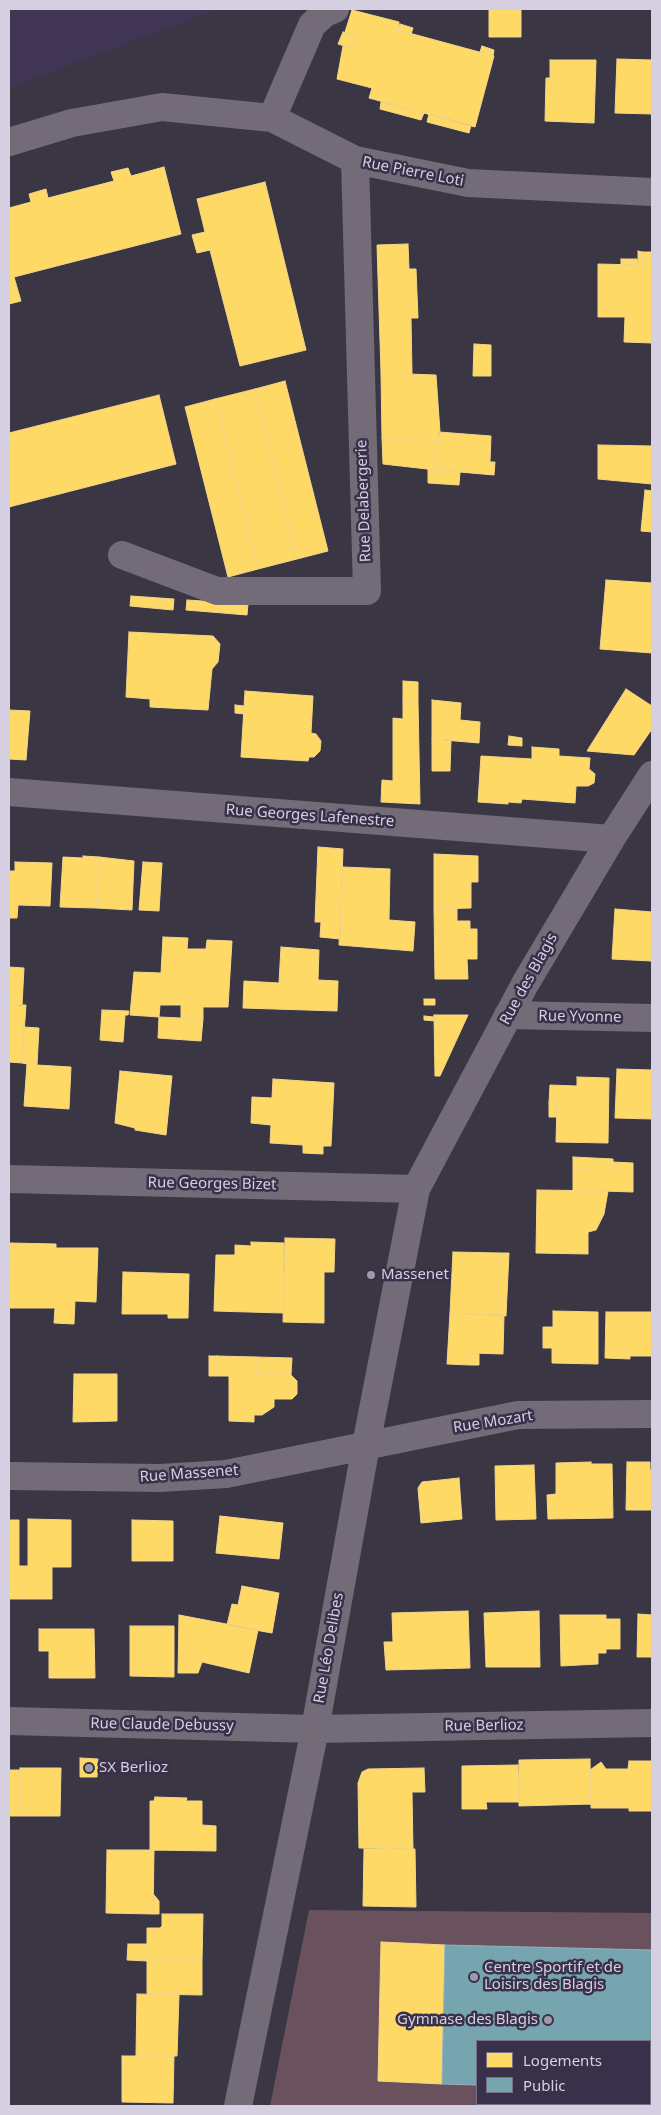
<!DOCTYPE html>
<html>
<head>
<meta charset="utf-8">
<style>
  body { margin:0 }
  #map { position:relative; width:661px; height:2115px; overflow:hidden; background:#3b3644; font-family:"Noto Sans",sans-serif }
  canvas { display:block }
  .frame { position:absolute; inset:0; border:10px solid #d5d0e1; pointer-events:none }
  .legend { position:absolute; left:476px; top:2040px; width:175px; height:65px; box-sizing:border-box; background:#39304a; border:1px solid #777086; margin:0; padding:6px 9px; list-style:none; font-size:15px; color:#d5d0e1 }
  .legend li { display:flex; align-items:center; gap:10px; height:25px }
  .legend b { width:25px; border:1px solid #777086 }
</style>
</head>
<body>
<div id="map">
<canvas width="661" height="2115"></canvas>
<div class="frame"></div>
<ul class="legend">
<li><b style="height:14px;background:#ffd966"></b>Logements</li>
<li><b style="height:14px;background:#76a5af"></b>Public</li>
</ul>
</div>
<script>
const c = document.querySelector('canvas').getContext('2d');
c.lineJoin = 'round';
function fillPath(path, color) {
  c.fillStyle = color;
  c.fill(path, 'evenodd');
}
function toPath(rows) {
  const path = new Path2D();
  for (const r of rows) {
    path.moveTo(r[0], r[1]);
    for (let i = 2; i < r.length; i += 2) path.lineTo(r[i], r[i + 1]);
  }
  return path;
}
function stroke(path, color, width, dash) {
  c.strokeStyle = color;
  c.lineWidth = width;
  c.lineCap = dash ? 'butt' : 'round';
  c.setLineDash(dash || []);
  c.stroke(path);
}
function label(font, color, halo, rows, align = 'center') {
  c.font = font + ' "Noto Sans",sans-serif';
  c.lineWidth = 5;
  c.setLineDash([]);
  c.textBaseline = 'middle';
  c.strokeStyle = halo;
  c.fillStyle = color;
  for (const [text, x, y, turn = 0] of rows) {
    c.save();
    c.translate(x, y);
    c.rotate((+turn || 0) * Math.PI / 180);
    c.textAlign = isNaN(turn) ? turn : align;
    if (halo) c.strokeText(text, 0, 0);
    c.fillText(text, 0, 0);
    c.restore();
  }
}
fillPath(toPath([
  [9,9,219,9,9,88]
]), '#403554');
fillPath(toPath([
  [309,1910,652,1913,652,2106,270,2106],
  [477,2041,650,2041,650,2104,477,2104]
]), '#69525e');
const homes = toPath([
  [489,9,521,9,521,37,489,37,489,9],
  [352,10,399,22,398,30,494,56,475,127,369,98,372,88,337,79,343,46,351,48,357,36,345,32,352,10],
  [400,24,413,28,411,34,398,30,400,24],
  [343,32,357,36,351,48,338,44,343,32],
  [482,46,494,50,493,56,480,52,482,46],
  [617,59,652,60,652,114,615,113,617,59],
  [550,60,596,60,594,123,545,121,546,78,550,78,550,60],
  [381,102,424,113,421,120,380,109,381,102],
  [429,114,471,125,469,133,427,122,429,114],
  [164,167,181,234,14,277,21,301,9,304,9,208,31,202,29,194,46,189,48,198,114,181,111,172,128,168,131,176,164,167],
  [265,182,306,350,240,366,210,250,197,253,192,235,205,232,197,199,265,182],
  [408,244,409,269,416,269,418,318,411,318,412,374,381,373,377,245,408,244],
  [638,251,642,252,642,262,652,262,652,343,624,342,625,317,598,317,598,264,638,265,638,251],
  [642,252,652,252,652,262,642,262,642,252],
  [621,259,637,259,638,265,621,265,621,259],
  [474,344,491,345,491,376,473,376,474,344],
  [381,373,436,375,440,432,438,443,382,438,381,373],
  [285,381,328,551,297,559,255,389,285,381],
  [255,389,297,559,258,569,215,399,255,389],
  [159,395,176,464,9,507,9,433,159,395],
  [215,399,258,569,228,577,185,407,215,399],
  [439,432,491,436,490,462,495,462,494,475,436,470,439,432],
  [382,438,438,443,436,470,383,464,382,438],
  [598,445,652,446,652,484,598,479,598,445],
  [428,469,460,472,459,485,428,483,428,469],
  [645,490,652,491,652,532,641,531,645,490],
  [606,580,652,583,652,653,600,649,606,580],
  [131,596,174,599,173,610,130,606,131,596],
  [187,600,248,604,247,615,186,610,187,600],
  [129,632,213,636,220,644,218,662,212,669,208,710,150,707,150,699,126,697,129,632],
  [403,681,418,682,418,702,403,702,403,681],
  [626,689,652,706,652,729,634,755,587,751,626,689],
  [245,691,313,696,311,733,316,734,321,741,320,751,314,757,309,757,308,761,241,757,245,691],
  [432,700,461,703,460,720,480,722,479,743,432,739,432,700],
  [403,702,418,702,420,804,381,802,382,780,393,781,393,718,403,719,403,702],
  [235,705,244,706,244,714,235,713,235,705],
  [9,710,30,711,26,760,9,759,9,710],
  [509,736,522,738,522,746,508,745,509,736],
  [432,739,451,740,450,771,432,771,432,739],
  [532,747,559,749,559,756,590,758,589,769,595,774,594,783,588,786,576,786,575,803,522,799,521,803,508,802,508,804,478,802,481,756,532,759,532,747],
  [318,847,343,849,340,939,320,937,321,922,315,922,318,847],
  [434,854,478,856,478,882,471,882,471,908,434,909,434,854],
  [83,856,99,857,96,908,60,907,63,857,83,858,83,856],
  [99,857,134,861,132,910,96,908,99,857],
  [15,862,52,863,50,906,18,905,17,918,9,918,9,871,15,871,15,862],
  [143,862,162,863,159,911,139,910,143,862],
  [343,867,390,869,389,920,415,922,413,951,339,945,343,867],
  [457,908,457,921,470,921,470,929,477,929,477,959,467,959,468,979,435,979,434,909,457,908],
  [615,909,652,912,651,961,612,959,615,909],
  [163,937,188,938,187,949,206,949,207,940,232,941,228,1007,203,1007,203,1019,181,1018,181,1005,160,1005,159,1017,130,1015,134,972,161,973,163,937],
  [281,947,319,950,318,980,338,981,337,1011,243,1008,244,981,279,983,281,947],
  [9,967,24,968,22,1006,9,1005,9,967],
  [424,999,435,999,435,1005,424,1005,424,999],
  [9,1005,26,1005,22,1063,9,1062,9,1005],
  [102,1010,129,1011,128,1015,125,1015,123,1042,100,1040,102,1010],
  [434,1015,468,1015,440,1076,435,1076,434,1015],
  [424,1016,434,1017,435,1021,424,1020,424,1016],
  [159,1017,203,1019,201,1041,158,1038,159,1017],
  [24,1027,39,1028,37,1065,71,1067,69,1109,24,1106,27,1064,22,1063,24,1027],
  [617,1069,652,1070,652,1119,615,1118,617,1069],
  [120,1071,172,1076,166,1135,135,1130,135,1128,115,1123,120,1071],
  [577,1077,609,1078,608,1143,556,1142,557,1103,549,1103,550,1085,577,1086,577,1077],
  [273,1079,334,1083,331,1146,323,1146,323,1154,303,1153,303,1145,270,1143,271,1125,251,1123,252,1097,272,1098,273,1079],
  [549,1103,557,1103,557,1117,549,1117,549,1103],
  [573,1157,613,1159,613,1170,573,1169,573,1157],
  [613,1162,633,1163,633,1192,573,1190,573,1169,613,1170,613,1162],
  [537,1190,608,1191,604,1214,596,1230,588,1232,588,1254,536,1253,537,1190],
  [285,1238,335,1239,334,1272,324,1272,324,1323,283,1322,285,1238],
  [251,1242,284,1243,283,1313,214,1311,216,1255,235,1255,235,1245,251,1246,251,1242],
  [10,1243,56,1244,56,1248,98,1248,96,1302,75,1301,74,1324,54,1323,55,1308,9,1308,10,1243],
  [453,1252,500,1253,499,1315,450,1313,453,1252],
  [500,1253,509,1253,506,1316,499,1315,500,1253],
  [123,1272,189,1274,188,1318,168,1318,168,1314,122,1314,123,1272],
  [553,1311,598,1312,598,1364,552,1363,552,1348,543,1348,543,1327,553,1327,553,1311],
  [606,1312,652,1312,652,1356,630,1356,630,1359,605,1358,606,1312],
  [450,1313,504,1316,503,1354,471,1353,470,1365,447,1364,450,1313],
  [471,1353,479,1354,479,1365,470,1365,471,1353],
  [209,1356,217,1356,217,1376,209,1376,209,1356],
  [217,1356,256,1357,256,1375,291,1375,297,1381,297,1394,292,1399,274,1399,274,1407,262,1415,254,1415,254,1422,229,1421,229,1376,217,1376,217,1356],
  [256,1357,292,1358,291,1375,256,1375,256,1357],
  [74,1374,117,1374,117,1421,73,1422,74,1374],
  [591,1462,591,1464,612,1464,613,1518,548,1519,547,1495,556,1494,556,1463,591,1462],
  [627,1462,650,1462,650,1470,652,1470,652,1510,626,1510,627,1462],
  [534,1465,536,1519,496,1520,495,1466,534,1465],
  [459,1478,462,1519,421,1523,418,1488,422,1482,459,1478],
  [220,1516,283,1523,279,1559,216,1553,220,1516],
  [28,1519,71,1520,71,1567,52,1567,52,1599,23,1599,24,1566,28,1566,28,1519],
  [9,1520,19,1520,19,1566,24,1566,23,1599,9,1599,9,1520],
  [132,1520,173,1521,173,1561,132,1561,132,1520],
  [242,1586,279,1593,272,1633,227,1625,232,1604,238,1605,242,1586],
  [468,1611,470,1668,386,1670,384,1642,393,1642,392,1613,468,1611],
  [539,1611,540,1667,486,1667,484,1613,539,1611],
  [638,1614,652,1615,652,1657,637,1657,638,1614],
  [179,1615,258,1630,249,1673,202,1662,198,1673,178,1673,179,1615],
  [560,1615,606,1615,606,1619,620,1619,620,1649,606,1649,606,1653,598,1653,598,1664,561,1666,560,1615],
  [130,1626,174,1626,174,1677,130,1676,130,1626],
  [39,1629,94,1629,95,1678,49,1678,49,1651,39,1651,39,1629],
  [80,1758,98,1759,97,1777,80,1777,80,1758],
  [590,1759,591,1804,519,1806,519,1760,590,1759],
  [629,1761,652,1761,652,1811,629,1811,629,1808,620,1808,620,1802,591,1803,590,1770,601,1762,606,1769,628,1769,629,1761],
  [518,1765,519,1802,486,1802,487,1809,462,1809,462,1766,518,1765],
  [20,1768,61,1768,60,1816,20,1816,20,1768],
  [424,1768,425,1792,412,1792,413,1849,359,1848,358,1783,362,1772,368,1769,424,1768],
  [9,1770,20,1770,20,1816,9,1816,9,1770],
  [155,1797,187,1798,186,1801,202,1801,202,1825,216,1826,216,1851,150,1850,150,1801,154,1801,155,1797],
  [620,1802,620,1808,591,1808,591,1803,620,1802],
  [364,1849,415,1849,416,1907,363,1906,364,1849],
  [107,1850,154,1850,153,1914,106,1913,107,1850],
  [154,1895,159,1901,159,1914,153,1914,154,1895],
  [162,1914,203,1914,202,1961,147,1961,147,1928,160,1928,162,1926,162,1914],
  [381,1942,445,1945,442,2084,378,2081,381,1942],
  [128,1944,147,1944,147,1961,127,1960,128,1944],
  [147,1961,202,1961,202,1995,147,1994,147,1961],
  [137,1994,179,1995,177,2056,136,2056,137,1994],
  [122,2056,174,2056,173,2103,122,2102,122,2056]
]);
fillPath(homes, '#ffd966');
stroke(homes, '#f2d68b', 1);
const public = toPath([
  [445,1945,652,1950,652,2090,650,2089,650,2041,477,2041,477,2085,442,2084,445,1945]
]);
fillPath(public, '#76a5af');
stroke(public, '#92b2be', 1);
stroke(toPath([
  [272,118,312,25,325,13,335,9],
  [9,142,72,123,162,107,272,118,355,160,468,183,652,192],
  [122,555,217,591,367,591,355,160],
  [9,792,611,839],
  [508,1015,652,1018],
  [9,1179,416,1189],
  [9,1476,160,1478,226,1474,518,1415,652,1414],
  [9,1721,315,1729,652,1723],
  [238,2106,315,1729,366,1445,416,1189,525,984,611,839,652,775]
]), '#736b77', 28);
for (const [x, y, r, color] of [
  [371,1275,5,"#9f9aaa"],
  [89,1768,5,"#9f9aaa"],
  [474,1977,5,"#9f9aaa"],
  [548,2020,5,"#9f9aaa"]
]) {
  const dot = new Path2D();
  dot.arc(x, y, r, 0, 2 * Math.PI);
  c.fillStyle = color;
  c.fill(dot);
  stroke(dot, '#39304a', 2);
}
label('15px', '#d5d0e1', '#39304a', [
  ["Rue Pierre Loti",413,172,11],
  ["Rue Delabergerie",364,501,-92],
  ["Rue Georges Lafenestre",310,816,4],
  ["Rue des Blagis",529,979,-61],
  ["Rue Yvonne",580,1017,1],
  ["Rue Georges Bizet",212,1184,1],
  ["Rue Mozart",493,1422,-9],
  ["Rue Massenet",189,1474,-4],
  ["Rue Léo Delibes",329,1648,-80],
  ["Rue Claude Debussy",162,1725,1],
  ["Rue Berlioz",484,1726,-1]
]);
label('15px', '#d5d0e1', '#39304a', [
  ["Massenet",381,1275],
  ["SX Berlioz",99,1768],
  ["Centre Sportif et de",484,1968],
  ["Loisirs des Blagis",484,1985],
  ["Gymnase des Blagis",538,2020,"right"]
], 'left');
</script>
</body>
</html>
